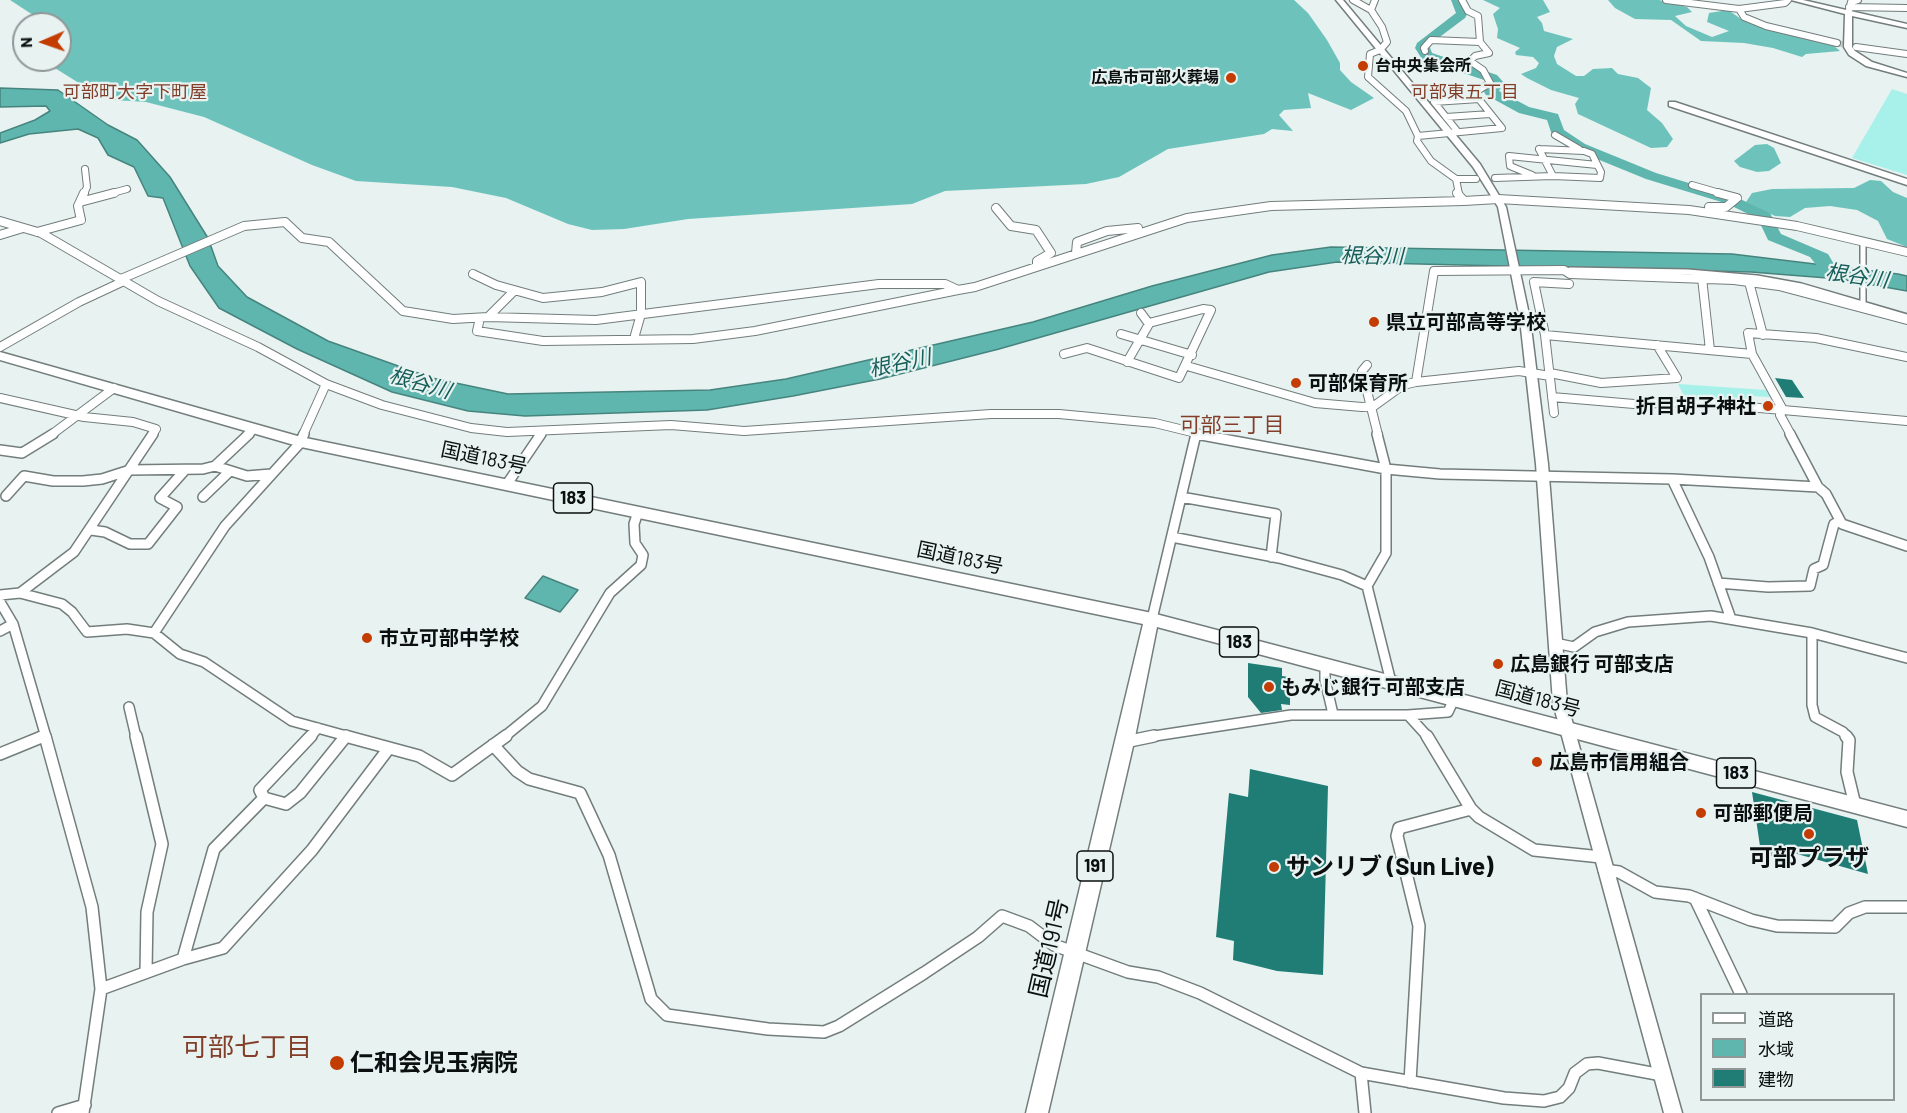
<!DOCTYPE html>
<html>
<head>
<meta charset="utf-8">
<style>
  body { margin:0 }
  #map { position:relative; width:1907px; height:1113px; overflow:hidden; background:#e7f2f1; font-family:Barlow,"Noto Sans JP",sans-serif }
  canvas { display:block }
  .legend { position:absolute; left:1700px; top:993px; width:195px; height:108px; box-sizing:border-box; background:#e7f2f1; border:2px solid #8f9797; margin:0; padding:8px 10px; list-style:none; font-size:18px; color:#0b0f0f }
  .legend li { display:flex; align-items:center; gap:12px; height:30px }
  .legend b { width:30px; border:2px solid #8f9797 }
  .north { position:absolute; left:12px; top:12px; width:60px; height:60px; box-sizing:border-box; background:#e7f2f1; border:2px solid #8f9797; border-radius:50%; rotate:268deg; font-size:16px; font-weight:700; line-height:24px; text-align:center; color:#0b0f0f }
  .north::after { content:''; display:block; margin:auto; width:21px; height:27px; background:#c33c01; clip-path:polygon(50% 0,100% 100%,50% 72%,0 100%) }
</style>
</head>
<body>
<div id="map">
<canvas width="1907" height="1113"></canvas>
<ul class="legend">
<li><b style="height:8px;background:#fff"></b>道路</li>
<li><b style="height:16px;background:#5fb6ae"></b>水域</li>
<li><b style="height:16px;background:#1f7d76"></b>建物</li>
</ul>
<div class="north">N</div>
</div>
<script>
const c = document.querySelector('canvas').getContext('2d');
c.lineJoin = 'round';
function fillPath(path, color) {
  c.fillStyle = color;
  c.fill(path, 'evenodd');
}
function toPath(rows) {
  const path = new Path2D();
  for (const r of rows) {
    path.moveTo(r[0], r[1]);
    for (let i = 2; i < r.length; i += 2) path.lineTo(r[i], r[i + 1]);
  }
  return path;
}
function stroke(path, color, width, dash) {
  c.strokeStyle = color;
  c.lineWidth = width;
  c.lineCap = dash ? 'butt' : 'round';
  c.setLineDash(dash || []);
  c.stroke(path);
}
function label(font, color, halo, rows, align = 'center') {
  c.font = font + ' Barlow,"Noto Sans JP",sans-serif';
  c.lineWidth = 4.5;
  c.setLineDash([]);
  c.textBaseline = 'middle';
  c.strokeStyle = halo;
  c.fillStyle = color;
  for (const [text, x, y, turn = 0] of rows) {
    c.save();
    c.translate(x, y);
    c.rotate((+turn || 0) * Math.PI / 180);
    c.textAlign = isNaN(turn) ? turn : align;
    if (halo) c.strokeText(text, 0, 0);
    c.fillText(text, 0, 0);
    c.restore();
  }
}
fillPath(toPath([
  [1892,89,1907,94,1907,175,1852,158],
  [1678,384,1766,390,1770,397,1750,396,1754,404,1685,398]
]), '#a7f1ea');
fillPath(toPath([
  [10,0,1294,0,1308,13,1327,40,1340,63,1340,70,1351,82,1374,98,1351,110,1308,93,1311,108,1284,110,1279,115,1293,131,1272,129,1264,134,1168,149,1119,177,1086,184,945,191,912,204,688,219,624,229,592,230,568,224,506,198,452,187,356,181,312,165,204,117,146,102,114,100,82,85,42,60,60,60,60,24,35,24,33,15],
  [1483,0,1543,0,1550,12,1537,17,1542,23,1544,31,1573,39,1557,47,1554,56,1557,64,1576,76,1584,76,1593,69,1612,68,1618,74,1638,78,1651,88,1647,110,1662,123,1673,139,1667,147,1651,148,1578,114,1575,104,1579,98,1551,90,1527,78,1521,74,1536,68,1539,63,1533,57,1516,55,1515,52,1520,48,1497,38,1498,29,1493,14,1500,8],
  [1608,0,1659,0,1687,7,1692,12,1675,16,1686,26,1712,37,1729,31,1707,22,1709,13,1728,10,1744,21,1833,45,1840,51,1806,54,1802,57,1773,48,1744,43,1701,41,1671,20,1635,19,1615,8],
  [1767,144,1774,148,1781,163,1769,171,1757,172,1740,167,1734,161,1755,145],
  [1870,180,1881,181,1893,192,1907,198,1907,247,1887,239,1878,221,1857,210,1830,206,1805,208,1790,217,1775,216,1746,202,1752,193,1772,189,1854,188]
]), '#6dc3bb');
const water = toPath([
  [0,88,58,90,108,125,137,140,170,177,208,238,218,266,247,297,328,341,432,378,508,394,710,390,786,379,1033,322,1152,286,1272,255,1331,247,1732,254,1898,274,1907,276,1907,291,1840,279,1751,272,1337,262,1269,272,999,349,880,379,793,396,707,410,525,416,468,411,392,392,297,349,219,308,190,266,163,198,148,196,134,167,108,155,98,138,78,129,29,134,0,143,0,133,35,120,50,111,46,106,0,107,0,88],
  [543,576,578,590,560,612,525,598,543,576]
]);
fillPath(water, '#5fb6ae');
stroke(water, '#46847e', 1.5);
fillPath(toPath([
  [1451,0,1463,0,1469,11,1465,18,1429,45,1432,53,1497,75,1504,83,1499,91,1529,107,1558,114,1564,130,1585,144,1656,173,1738,198,1770,213,1781,234,1828,254,1838,271,1836,275,1824,275,1810,257,1768,240,1758,219,1728,204,1646,179,1575,150,1552,135,1547,120,1519,113,1486,95,1484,92,1490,84,1487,81,1422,59,1415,48,1417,43,1456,13,1451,0]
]), '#5fb6ae');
fillPath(toPath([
  [1775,378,1792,380,1804,398,1786,397],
  [1248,663,1282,668,1282,676,1290,677,1290,705,1281,704,1282,710,1261,713,1248,697],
  [1250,769,1328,786,1323,975,1277,971,1233,960,1234,941,1216,937,1229,793,1248,797],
  [1752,792,1857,820,1868,874,1776,848,1778,858,1761,853]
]), '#1f7d76');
stroke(toPath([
  [1837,43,1856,47]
]), '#c6d0cf', 6, [6, 3]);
const pedestrian = toPath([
  [1863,241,1863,303],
  [1570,270,1688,272,1757,278,1801,286,1907,317]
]);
const minorFar3 = toPath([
  [1353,0,1371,10],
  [1375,0,1371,10,1382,27,1387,42,1380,50,1370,54,1368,77,1406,111,1418,136,1417,141,1431,161,1456,179,1459,194],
  [1666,0,1739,9,1785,3,1788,0],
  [1849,7,1907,8],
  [1739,9,1744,17,1766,26,1837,43],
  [1849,10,1851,2,1858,0],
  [1856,47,1907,54],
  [1425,51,1424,48,1431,40,1480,42],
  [1446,117,1490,114],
  [1458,132,1434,102,1479,99],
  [1555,135,1579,149],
  [1418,136,1502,128,1474,93,1490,83,1483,70,1470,61,1475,56,1489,53,1480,42,1478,16,1468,11,1462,0],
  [1539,149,1584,151,1592,154,1601,172,1600,178,1553,176,1539,149],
  [1532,175,1510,166,1509,156,1597,165],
  [1495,178,1553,176],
  [1456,179,1476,179],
  [1692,185,1723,194],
  [84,194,87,187,85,169],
  [109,194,127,189]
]);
const minorFar2 = toPath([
  [1457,193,1464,201,1498,199,1689,210,1797,226,1907,252],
  [80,202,114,193],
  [1709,207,1726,207,1737,198,1718,193],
  [996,208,1011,226,1036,230,1051,253,1037,261,1037,266],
  [0,221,41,233,158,301,258,347,326,384,382,405,471,428,507,432,671,425,744,431,991,414,1059,414,1155,423,1204,435],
  [37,232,81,220,78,206,84,193],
  [0,235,23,228],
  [1076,253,1077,242,1107,231,1138,228],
  [473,274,496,285,543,298,602,292,641,282,641,314,635,335],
  [1702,278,1710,350],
  [121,279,244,226,285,222,302,238,329,242,403,311,453,319,488,317,596,320,879,284,945,284,958,290,755,331,693,339,543,341,477,331,480,318],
  [1749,282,1763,335],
  [958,290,975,287,1187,218,1271,206,1464,201],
  [488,317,514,291],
  [1121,334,1192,355],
  [1545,335,1752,354],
  [0,347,79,302,124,281],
  [1064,354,1087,348,1179,378,1211,310,1203,309,1149,323],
  [1127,362,1149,324,1141,313],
  [1367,365,1362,371,1378,435],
  [1187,366,1315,403,1362,407,1374,406,1403,385,1416,382,1519,371,1550,376],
  [1550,373,1601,383,1677,378,1657,345],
  [1416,382,1434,271,1564,270,1570,274,1734,280,1779,286,1907,320],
  [1552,397,1634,404,1688,402,1783,410],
  [0,398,84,417,133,422,156,429,152,435],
  [1783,410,1752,354,1748,333,1816,338,1907,357],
  [1554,413,1545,335,1534,282,1569,284],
  [51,435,114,388],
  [247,435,253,430],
  [303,435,326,384],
  [540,435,542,432],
  [1791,435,1780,415,1783,410,1907,421]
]);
const minorFar1 = toPath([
  [1196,434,1386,469,1440,474,1672,479,1818,487,1790,434],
  [300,442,304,434],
  [0,450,22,453,53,434],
  [215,466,247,476,271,474],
  [1672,479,1709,557,1731,619],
  [507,484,541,434],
  [1818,487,1826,494,1842,524,1907,546],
  [6,496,24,476,53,481,83,481,102,479,130,470,203,469,215,466,249,434],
  [203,497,229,472],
  [1181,497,1276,514,1271,557],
  [91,530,105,532,130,544,148,544,177,507,160,498,185,470],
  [1172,537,1279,558,1342,575,1367,586,1391,682],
  [1718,583,1768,587,1810,586,1814,569,1823,565,1834,524,1839,522],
  [1367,586,1386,553,1386,469,1377,434],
  [20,593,74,552,153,434],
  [0,595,20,593,62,604,72,612,87,632,127,629,154,633,180,654,204,662,292,721,350,737],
  [0,602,13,624,46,737],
  [1152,619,1196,434],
  [0,631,13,624],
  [154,633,225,526,301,442],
  [1812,633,1812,705,1815,717,1843,732,1847,737],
  [1555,643,1574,647,1595,632,1628,622,1711,616,1812,633,1907,658],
  [1325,665,1325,680,1333,714],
  [129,707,136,737],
  [1408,715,1428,737],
  [40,737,45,735],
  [310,737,318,728],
  [504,737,542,706,610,593,641,565,643,555,635,543,634,524,638,512],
  [1148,737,1291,715,1408,715,1448,712,1454,699]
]);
const minor = toPath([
  [45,736,92,907,101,989,83,1113],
  [136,736,162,844,147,912,146,972],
  [345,736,419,756,452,775,506,736],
  [1427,736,1471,809,1479,817,1534,850,1601,857],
  [1846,736,1849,740,1847,772,1855,805],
  [1125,742,1154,736],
  [493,745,517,771,529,779,580,793,609,855,651,999,667,1015,768,1029,824,1032,839,1026,924,973,978,937,1002,916,1029,926,1054,945,1128,972,1158,977,1200,993,1361,1073,1504,1098,1544,1101,1560,1097,1569,1088,1575,1073,1587,1064,1598,1063,1662,1075],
  [0,754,44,736],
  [264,798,286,804,300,793,346,736],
  [1604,870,1619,872,1655,892,1689,896,1751,920,1777,926,1835,927,1849,913,1865,907,1907,907],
  [1695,898,1741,994],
  [183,959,214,849,264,798,260,790,311,736],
  [101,989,183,959,223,948,312,850,389,748],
  [1361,1073,1365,1113],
  [1410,1082,1419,926,1397,836,1399,828,1471,809],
  [58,1113,85,1105]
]);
const tertiary = toPath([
  [1336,0,1343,0,1480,164,1506,207,1530,319,1548,464,1567,703,1682,1113,1664,1113,1553,703,1536,464,1520,319,1498,207,1473,167,1336,0],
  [1791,0,1803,0,1907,24,1907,28,1852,16,1852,47,1855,51,1872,62,1907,73,1907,77,1866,66,1849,55,1844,47,1845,14,1791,0],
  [1669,102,1675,102,1907,179,1907,185,1669,106,1669,102]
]);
const trunk = toPath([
  [0,352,301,437,1152,613,1907,811,1907,827,1157,627,1134,742,1048,1113,1026,1113,1143,624,301,447,0,360,0,352]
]);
stroke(pedestrian, '#737d7c', 8);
stroke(minorFar3, '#737d7c', 8);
stroke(minorFar2, '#737d7c', 10);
stroke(minorFar1, '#737d7c', 12);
stroke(minor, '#737d7c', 14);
stroke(tertiary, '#737d7c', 3);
stroke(trunk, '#737d7c', 3);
stroke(pedestrian, '#fff', 5);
stroke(minorFar3, '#fff', 6);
stroke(minorFar2, '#fff', 8);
stroke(minorFar1, '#fff', 9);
stroke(minor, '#fff', 11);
fillPath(tertiary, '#fff');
fillPath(trunk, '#fff');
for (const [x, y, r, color] of [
  [1363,66,6,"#c33c01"],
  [1231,78,6,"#c33c01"],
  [1374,322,6,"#c33c01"],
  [1296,383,6,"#c33c01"],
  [1768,406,6,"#c33c01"],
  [367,638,6,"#c33c01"],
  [1498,664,6,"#c33c01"],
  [1269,687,6,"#c33c01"],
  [1537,762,6,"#c33c01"],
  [1701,813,6,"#c33c01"],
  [1809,834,6,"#c33c01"],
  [1274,867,6,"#c33c01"],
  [337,1063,8,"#c33c01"]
]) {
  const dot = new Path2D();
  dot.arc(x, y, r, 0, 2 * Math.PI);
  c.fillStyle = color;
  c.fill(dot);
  stroke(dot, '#e7f2f1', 2);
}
label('bold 16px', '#0b0f0f', '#e7f2f1', [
  ["台中央集会所",1375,66],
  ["広島市可部火葬場",1219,78,"right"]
], 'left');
label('18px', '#823e29', '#e7f2f1', [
  ["可部町大字下町屋",135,92]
]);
label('18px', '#823e29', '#e7f2f1', [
  ["可部東五丁目",1465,92]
]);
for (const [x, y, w] of [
  [573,498,39],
  [1239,642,39],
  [1736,773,39],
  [1095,866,36]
]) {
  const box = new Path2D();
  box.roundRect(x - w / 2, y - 15, w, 30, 4.5);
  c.fillStyle = '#e7f2f1';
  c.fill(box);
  stroke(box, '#0b0f0f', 1.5);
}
label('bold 18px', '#0b0f0f', null, [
  ["183",573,498],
  ["183",1239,642],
  ["183",1736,773],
  ["191",1095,866]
]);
label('bold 20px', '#0b0f0f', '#e7f2f1', [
  ["県立可部高等学校",1386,322],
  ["可部保育所",1308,383],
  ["折目胡子神社",1756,406,"right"],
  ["市立可部中学校",379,638],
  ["広島銀行 可部支店",1510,664],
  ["もみじ銀行 可部支店",1281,687],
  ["広島市信用組合",1549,762],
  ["可部郵便局",1713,813]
], 'left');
label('20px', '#0b0f0f', '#e7f2f1', [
  ["国道183号",484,458,12],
  ["国道183号",960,558,12],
  ["国道183号",1538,699,15]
]);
label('italic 21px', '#165e59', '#e7f2f1', [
  ["根谷川",1372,256,1],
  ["根谷川",1857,276,8],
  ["根谷川",900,363,-12],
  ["根谷川",420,383,16]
]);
label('21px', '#823e29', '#e7f2f1', [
  ["可部三丁目",1232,425]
]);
label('bold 24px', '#0b0f0f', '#e7f2f1', [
  ["可部プラザ",1809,858,"center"],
  ["サンリブ (Sun Live)",1286,867],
  ["仁和会児玉病院",350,1063]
], 'left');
label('24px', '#0b0f0f', '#e7f2f1', [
  ["国道191号",1049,948,-77]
]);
label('26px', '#823e29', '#e7f2f1', [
  ["可部七丁目",247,1047]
]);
</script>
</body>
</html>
